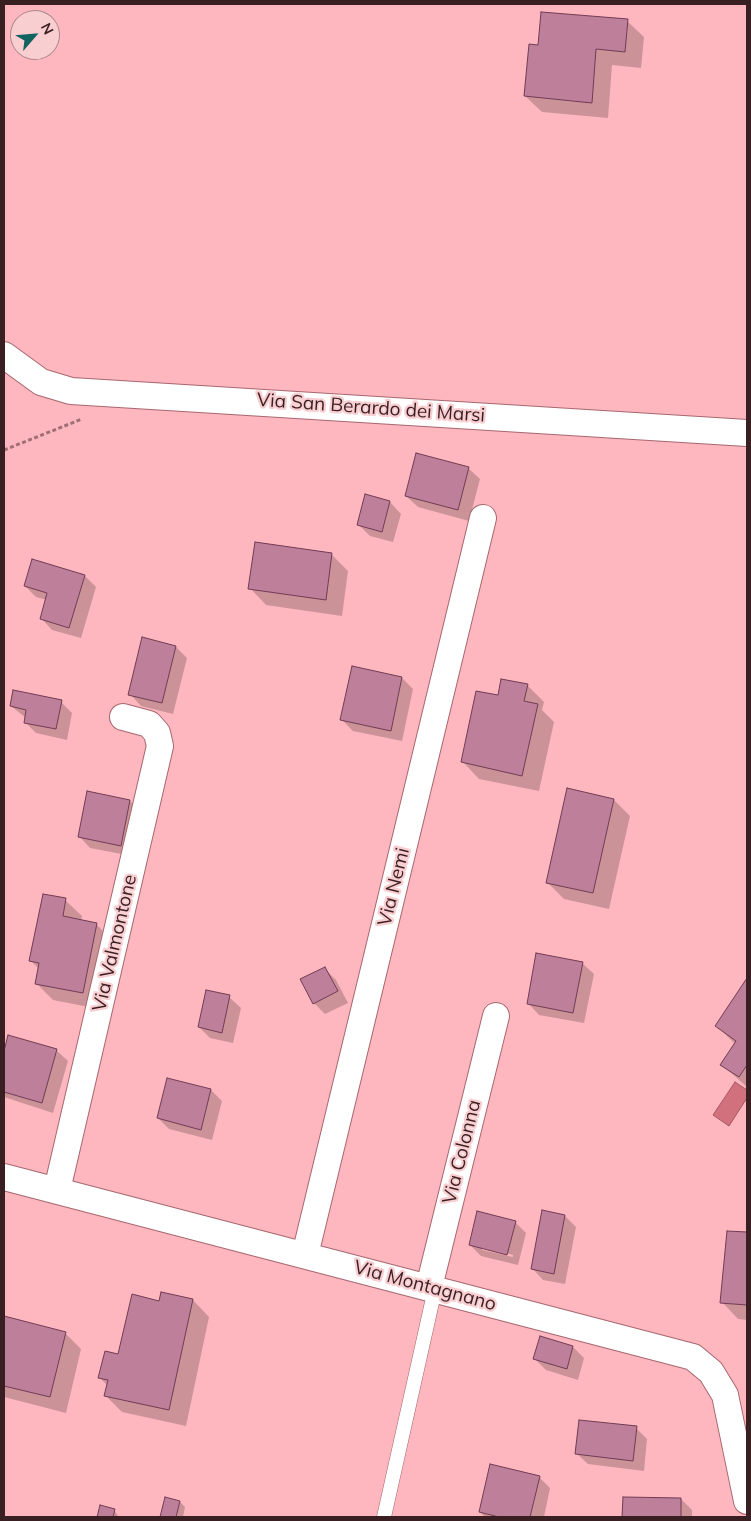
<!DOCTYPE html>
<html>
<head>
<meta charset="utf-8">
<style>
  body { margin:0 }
  #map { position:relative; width:751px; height:1521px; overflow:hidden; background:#feb7be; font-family:Mulish,sans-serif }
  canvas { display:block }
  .frame { position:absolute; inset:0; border:5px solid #391f22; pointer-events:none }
  .north { position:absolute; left:10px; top:10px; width:50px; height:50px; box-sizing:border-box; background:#f9ced1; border:1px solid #ac888b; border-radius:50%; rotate:63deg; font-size:14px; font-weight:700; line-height:20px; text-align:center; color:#391f22 }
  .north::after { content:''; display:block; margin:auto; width:18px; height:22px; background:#126260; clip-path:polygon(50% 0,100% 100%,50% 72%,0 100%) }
</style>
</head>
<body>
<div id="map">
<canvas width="751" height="1521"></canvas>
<div class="frame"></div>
<div class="north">N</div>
</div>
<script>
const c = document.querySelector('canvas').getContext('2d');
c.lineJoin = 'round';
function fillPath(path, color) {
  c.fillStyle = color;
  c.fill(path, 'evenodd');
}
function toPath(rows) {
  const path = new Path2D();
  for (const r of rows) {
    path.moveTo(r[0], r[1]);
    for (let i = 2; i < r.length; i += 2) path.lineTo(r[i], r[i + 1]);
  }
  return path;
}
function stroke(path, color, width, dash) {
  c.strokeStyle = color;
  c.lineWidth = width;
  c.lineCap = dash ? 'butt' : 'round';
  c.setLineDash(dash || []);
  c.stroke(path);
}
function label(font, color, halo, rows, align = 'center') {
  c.font = font + ' Mulish,sans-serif';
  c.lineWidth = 4.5;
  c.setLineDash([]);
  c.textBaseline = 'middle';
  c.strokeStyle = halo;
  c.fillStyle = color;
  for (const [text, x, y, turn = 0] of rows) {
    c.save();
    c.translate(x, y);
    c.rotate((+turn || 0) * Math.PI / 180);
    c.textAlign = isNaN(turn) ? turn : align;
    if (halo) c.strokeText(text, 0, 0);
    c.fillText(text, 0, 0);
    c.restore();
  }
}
const water = toPath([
  [735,1082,747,1090,747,1098,729,1126,713,1115,735,1082]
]);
fillPath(water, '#d1717e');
stroke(water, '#a35862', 1);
fillPath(toPath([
  [645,4,661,4,661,5],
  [627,21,644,37,641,68,612,65,608,118,542,112,525,96,539,46],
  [468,468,480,479,469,521,418,507,406,496],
  [390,502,401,514,393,542,370,536,359,525],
  [256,544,332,555,348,571,342,616,266,605,250,588],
  [33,560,85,576,96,587,81,638,52,630,41,618,47,600,36,597,25,586],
  [176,647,187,658,173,714,141,706,130,694],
  [402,678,413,689,402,741,353,731,341,719],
  [527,685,544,702,542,710,554,722,539,791,479,779,463,762,499,697],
  [61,702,72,713,67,740,36,733,25,722,26,718,11,706],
  [614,800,630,816,609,909,564,899,547,882],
  [130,801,141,812,132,856,90,848,79,836],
  [65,900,82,916,81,921,96,924,113,941,99,1009,53,1000,36,983,39,969,31,961],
  [582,963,594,974,584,1023,539,1015,528,1003],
  [324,968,336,980,348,1003,325,1014,314,1003],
  [747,980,747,1087,722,1065,735,1044,717,1026],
  [229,997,241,1008,233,1043,210,1038,199,1027],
  [9,1037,56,1050,68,1061,53,1113,4,1097,4,1055],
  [211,1090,222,1101,212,1140,169,1129,158,1118],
  [565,1216,576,1227,565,1284,543,1280,532,1268],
  [515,1222,526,1233,518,1265,481,1256,470,1245],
  [482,1247,513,1255,513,1257,482,1250],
  [728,1232,747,1234,747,1320,738,1319,722,1302],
  [162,1293,193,1300,209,1317,186,1426,122,1412,105,1395,108,1386,100,1378,160,1302],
  [4,1318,65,1333,81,1349,66,1413,4,1397],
  [573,1347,584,1358,578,1380,546,1370,535,1359],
  [636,1428,647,1439,644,1471,588,1464,576,1453],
  [539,1477,550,1488,544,1517,485,1517,480,1512],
  [166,1498,180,1502,185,1507,183,1517,161,1517],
  [624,1498,681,1499,692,1510,692,1517,624,1517],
  [101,1507,114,1510,119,1517,98,1517]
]), '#0003');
const building = toPath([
  [541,12,628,19,625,52,596,49,592,103,524,96,529,44,538,45,541,12],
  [416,453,469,467,458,510,405,496,416,453],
  [365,494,390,501,382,532,357,525,365,494],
  [255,542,332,553,326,600,248,589,255,542],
  [32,559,85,575,69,628,40,619,47,593,24,586,32,559],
  [142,637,176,646,162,703,128,695,142,637],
  [352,666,402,677,391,731,340,720,352,666],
  [501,679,528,684,524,701,538,704,522,776,461,762,476,691,498,695,501,679],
  [13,690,62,700,56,729,24,723,26,710,10,706,13,690],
  [567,788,614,799,593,893,546,883,567,788],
  [87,791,130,800,121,846,78,837,87,791],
  [43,894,66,898,63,916,97,923,83,993,35,984,39,963,29,961,43,894],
  [536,953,583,962,573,1013,527,1004,536,953],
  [325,967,338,991,313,1004,300,979,325,967],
  [747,978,747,1065,739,1077,720,1065,736,1041,715,1026,747,978],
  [206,990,230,995,222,1033,198,1027,206,990],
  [8,1035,57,1049,42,1103,4,1092,4,1051,8,1035],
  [167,1078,211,1089,201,1130,157,1118,167,1078],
  [542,1210,565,1215,554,1274,531,1269,542,1210],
  [477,1211,516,1221,507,1255,469,1245,477,1211],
  [727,1231,747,1232,747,1305,720,1303,727,1231],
  [161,1292,193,1299,169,1410,104,1396,108,1380,98,1378,105,1351,118,1354,132,1294,159,1301,161,1292],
  [4,1316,66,1332,50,1397,4,1386,4,1316],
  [540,1336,573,1346,567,1369,533,1359,540,1336],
  [579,1420,637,1426,633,1461,575,1454,579,1420],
  [490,1464,540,1476,530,1517,499,1517,479,1512,490,1464],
  [165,1497,180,1501,176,1517,160,1517,165,1497],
  [623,1497,681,1498,681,1517,622,1517,623,1497],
  [100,1505,115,1509,113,1517,97,1517,100,1505]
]);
fillPath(building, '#bd7f99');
stroke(building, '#713b54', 1);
const lane = toPath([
  [384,1517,435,1289]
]);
const street = toPath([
  [4,355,41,382,71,391,747,433],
  [4,1177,693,1357,711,1372,725,1395,747,1501],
  [57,1190,160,746,157,733,149,724,123,717],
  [305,1255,483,518],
  [429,1287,496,1016]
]);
stroke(lane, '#a7676f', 15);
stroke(street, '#a7676f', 28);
stroke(toPath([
  [4,450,82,419]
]), '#a06e73', 3, [4, 2.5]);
stroke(lane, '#fff', 14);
stroke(street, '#fff', 26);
label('19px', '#391f22', '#f9ced1', [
  ["Via San Berardo dei Marsi",371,408,4],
  ["Via Nemi",394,887,-76],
  ["Via Valmontone",115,943,-77],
  ["Via Colonna",462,1152,-76],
  ["Via Montagnano",425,1286,15]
]);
</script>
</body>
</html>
